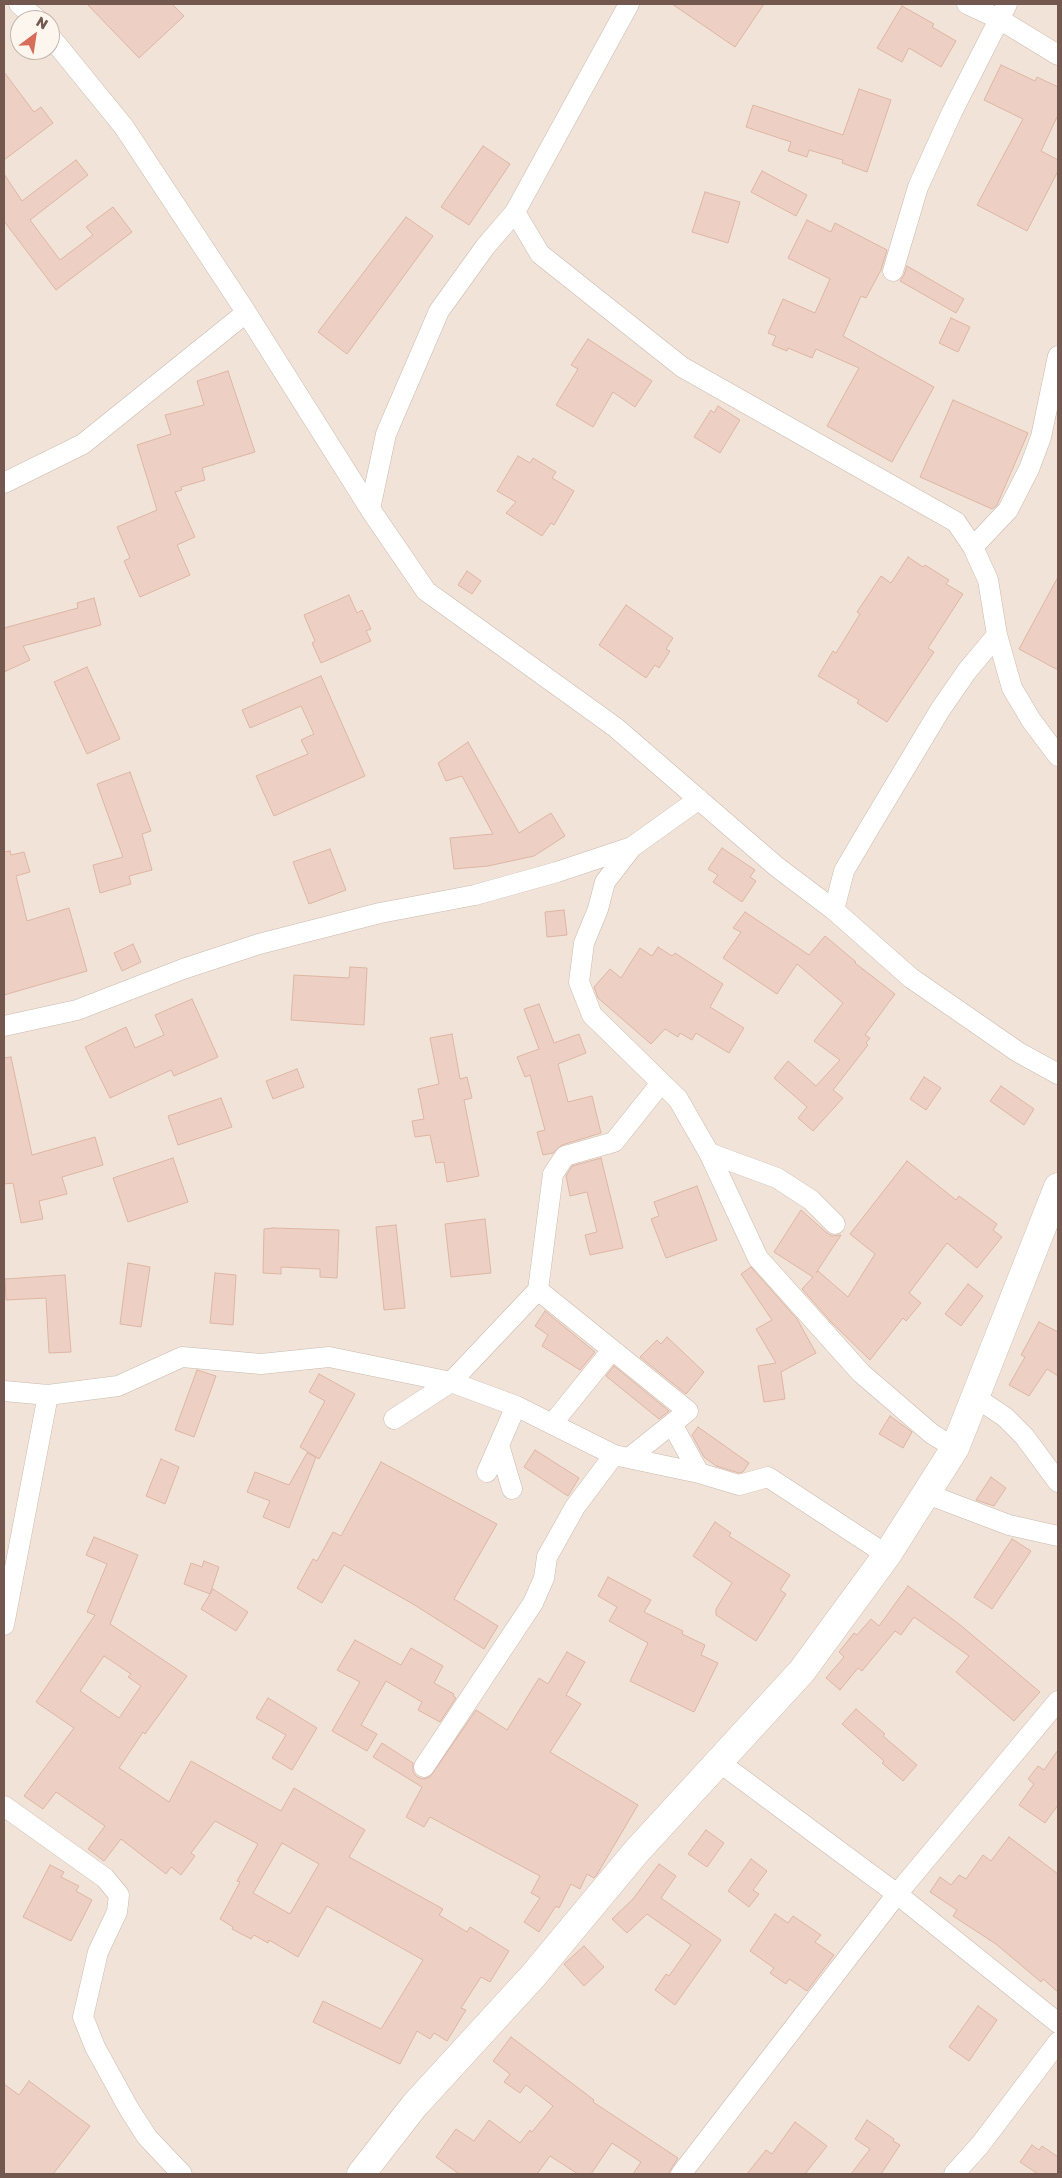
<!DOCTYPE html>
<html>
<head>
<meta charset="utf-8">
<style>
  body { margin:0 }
  #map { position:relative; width:1062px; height:2178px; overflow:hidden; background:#faf2e8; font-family:"Golos Text",sans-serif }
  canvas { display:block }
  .frame { position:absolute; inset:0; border:5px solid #72584f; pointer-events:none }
  .north { position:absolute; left:10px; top:10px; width:50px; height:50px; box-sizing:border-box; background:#fdf6ee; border:1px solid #c5b7ae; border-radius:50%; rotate:31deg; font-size:14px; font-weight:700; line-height:20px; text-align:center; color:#72584f }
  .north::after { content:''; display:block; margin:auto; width:18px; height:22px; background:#d76c5a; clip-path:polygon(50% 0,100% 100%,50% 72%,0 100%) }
</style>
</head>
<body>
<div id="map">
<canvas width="1062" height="2178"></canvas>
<div class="frame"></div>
<div class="north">N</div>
</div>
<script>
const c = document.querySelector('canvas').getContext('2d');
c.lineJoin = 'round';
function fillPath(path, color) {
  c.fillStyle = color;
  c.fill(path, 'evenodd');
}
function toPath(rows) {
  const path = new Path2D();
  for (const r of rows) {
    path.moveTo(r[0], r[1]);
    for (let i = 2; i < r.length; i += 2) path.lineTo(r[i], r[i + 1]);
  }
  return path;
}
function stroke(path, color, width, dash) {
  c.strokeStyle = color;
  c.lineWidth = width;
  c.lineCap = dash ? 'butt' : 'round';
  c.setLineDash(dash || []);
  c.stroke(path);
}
fillPath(toPath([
  [4,4,1058,4,1058,2174,4,2174],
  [20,20,50,20,50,50,20,50]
]), '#f1e3d7');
const building = toPath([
  [87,4,172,4,184,16,139,58,87,4],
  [672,4,764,4,735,47,672,4],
  [902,6,934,24,932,27,956,41,941,67,909,48,902,62,877,48,902,6],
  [1001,65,1035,81,1037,77,1058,87,1058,115,1041,151,1058,160,1058,171,1027,231,977,205,1023,119,984,100,1001,65],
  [4,72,34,112,41,107,53,123,4,160,4,72],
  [859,89,891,100,867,172,842,163,843,160,809,150,807,157,788,151,791,142,746,127,753,105,843,135,859,89],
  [483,146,510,164,469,225,441,207,483,146],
  [76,160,88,175,30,220,60,260,93,235,86,227,113,207,132,232,56,290,4,221,4,174,22,201,76,160],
  [762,171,807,195,796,216,751,192,762,171],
  [705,192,740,202,728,243,692,232,705,192],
  [406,217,433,236,347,354,318,332,406,217],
  [807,220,831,232,835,223,887,250,881,270,866,298,861,296,843,336,934,387,892,462,827,426,859,368,816,349,812,358,788,348,787,351,772,345,776,336,768,333,783,299,815,313,830,279,788,258,807,220],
  [907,266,964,299,956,313,900,281,904,275,907,266],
  [951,318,970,327,958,352,939,343,951,318],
  [588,339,652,381,635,407,613,392,593,427,556,405,578,369,571,365,588,339],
  [228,371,255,452,202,468,205,480,181,487,182,490,175,492,195,537,177,545,190,575,140,597,124,561,130,558,117,527,157,510,137,445,171,434,165,415,204,405,197,381,228,371],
  [953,400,1028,433,997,505,992,509,920,477,953,400],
  [718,406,740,420,720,453,694,437,711,410,714,413,718,406],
  [518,456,530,463,533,458,556,472,552,478,574,491,554,525,551,523,542,536,506,513,516,502,497,491,518,456],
  [908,557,923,567,925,565,949,580,946,584,963,594,928,648,934,652,887,722,857,703,859,700,818,676,833,651,836,653,860,614,857,612,881,576,891,583,908,557],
  [467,571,481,581,472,594,458,585,467,571],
  [1058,577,1058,670,1019,649,1058,577],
  [349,595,357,613,362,610,371,629,366,631,371,641,321,663,312,643,315,641,304,615,349,595],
  [94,598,101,625,23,646,30,660,4,672,4,628,78,608,77,603,94,598],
  [626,605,673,638,666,649,670,651,659,668,655,665,646,678,599,645,626,605],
  [87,667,120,739,87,754,54,682,87,667],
  [321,676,365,776,274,816,256,776,308,754,301,740,314,734,301,706,250,728,242,710,321,676],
  [468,742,519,833,551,813,565,836,534,856,488,866,454,869,450,838,493,834,462,776,446,781,438,763,468,742],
  [130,772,151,831,142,834,152,870,129,876,131,884,100,893,93,865,123,857,97,784,130,772],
  [722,848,755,870,750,877,756,881,742,902,713,882,718,875,708,869,722,848],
  [330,849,346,890,309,904,293,862,330,849],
  [10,851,11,855,24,852,30,872,16,876,27,921,69,908,87,971,4,995,4,852,10,851],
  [564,910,567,935,547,937,545,912,564,910],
  [745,912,809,955,825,936,856,962,855,963,895,994,865,1035,870,1038,866,1043,868,1045,833,1090,843,1098,813,1131,798,1118,807,1107,774,1078,788,1061,816,1086,840,1060,814,1041,843,1003,797,964,777,994,723,958,741,932,733,928,745,912],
  [133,944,141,962,122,971,114,953,133,944],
  [658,947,672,956,675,953,723,984,710,1007,744,1028,729,1053,696,1033,692,1040,680,1033,678,1037,665,1029,651,1044,598,998,594,987,610,969,621,978,640,948,652,956,658,947],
  [350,967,367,968,364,1025,291,1020,294,975,349,978,350,967],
  [192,999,218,1057,174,1076,171,1070,110,1098,85,1047,126,1027,135,1048,164,1035,155,1015,192,999],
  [539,1004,554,1043,579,1034,586,1053,558,1064,568,1102,592,1096,601,1133,562,1145,553,1153,543,1155,537,1132,545,1130,530,1075,525,1077,517,1057,539,1049,524,1009,539,1004],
  [452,1034,460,1079,467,1077,472,1098,464,1100,479,1176,447,1182,444,1162,436,1163,430,1135,415,1137,412,1121,424,1119,418,1089,439,1084,430,1038,452,1034],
  [11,1057,32,1155,95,1137,103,1165,62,1177,67,1194,39,1201,43,1219,21,1223,13,1183,4,1184,4,1058,11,1057],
  [297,1069,304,1087,273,1099,266,1081,297,1069],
  [924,1077,941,1088,926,1110,910,1099,924,1077],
  [1001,1086,1034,1109,1024,1125,990,1101,1001,1086],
  [221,1098,232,1127,178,1145,168,1116,221,1098],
  [173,1158,188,1202,128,1222,113,1178,173,1158],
  [601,1158,623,1248,590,1255,585,1235,597,1232,587,1192,570,1196,566,1176,572,1166,601,1158],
  [907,1161,956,1200,959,1196,997,1224,993,1230,1002,1237,977,1268,947,1243,909,1293,921,1303,906,1321,903,1318,870,1360,832,1323,802,1289,813,1277,774,1252,801,1210,827,1233,832,1236,841,1235,816,1273,818,1271,848,1297,875,1254,850,1234,907,1161],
  [697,1186,717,1240,666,1258,651,1219,659,1216,654,1202,697,1186],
  [485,1219,491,1273,451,1277,445,1224,485,1219],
  [396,1225,405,1308,384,1310,376,1227,396,1225],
  [273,1228,339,1230,337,1278,320,1277,320,1269,281,1267,281,1274,263,1273,264,1229,273,1228],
  [128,1263,150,1267,141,1327,120,1324,128,1263],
  [751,1267,797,1319,816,1353,781,1372,785,1399,764,1402,758,1366,776,1363,756,1329,772,1320,741,1274,751,1267],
  [215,1273,236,1275,233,1325,210,1323,215,1273],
  [65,1275,71,1352,49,1353,46,1298,6,1300,5,1279,65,1275],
  [968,1284,983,1296,961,1326,945,1314,968,1284],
  [545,1311,595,1352,580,1370,542,1346,548,1335,535,1326,545,1311],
  [1039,1322,1058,1332,1058,1376,1047,1369,1029,1396,1009,1385,1025,1357,1021,1355,1039,1322],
  [667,1337,704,1372,686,1394,640,1357,657,1340,661,1344,667,1337],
  [614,1366,669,1411,659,1419,606,1376,614,1366],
  [197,1370,216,1376,194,1437,175,1430,197,1370],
  [319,1374,355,1394,319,1459,300,1447,325,1401,309,1392,319,1374],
  [890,1416,912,1432,903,1448,879,1434,890,1416],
  [698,1427,749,1463,743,1472,739,1473,716,1466,704,1457,692,1435,698,1427],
  [535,1450,579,1478,568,1496,524,1467,535,1450],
  [307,1453,316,1457,289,1528,263,1517,270,1501,247,1492,255,1472,289,1485,307,1453],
  [161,1459,179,1467,165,1504,146,1496,161,1459],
  [381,1462,497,1524,454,1599,498,1626,484,1649,413,1604,344,1565,322,1603,297,1588,313,1559,317,1561,333,1532,341,1536,381,1462],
  [991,1477,1006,1488,994,1506,976,1500,991,1477],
  [715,1522,731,1533,729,1536,790,1575,780,1590,786,1594,756,1641,716,1615,716,1609,732,1583,693,1556,715,1522],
  [94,1537,138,1555,110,1624,187,1676,145,1734,143,1732,119,1768,169,1802,191,1761,281,1811,294,1788,365,1830,349,1857,443,1909,439,1915,467,1932,470,1927,509,1951,490,1982,481,1977,461,2008,466,2010,447,2041,434,2033,430,2039,417,2031,400,2064,313,2022,323,2001,381,2029,423,1960,327,1906,298,1957,269,1940,268,1943,254,1935,251,1939,232,1929,233,1927,220,1919,240,1882,237,1881,258,1844,215,1821,191,1853,195,1856,181,1875,171,1867,166,1874,121,1839,104,1861,88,1849,105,1826,56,1792,43,1809,24,1796,74,1728,36,1702,95,1615,87,1612,107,1564,86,1555,94,1537],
  [104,1656,131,1674,128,1677,141,1686,119,1718,80,1691,104,1656],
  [282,1843,319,1864,290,1914,253,1893,282,1843],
  [1012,1539,1031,1551,992,1609,974,1597,1012,1539],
  [204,1561,219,1567,210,1594,184,1584,191,1563,202,1567,204,1561],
  [608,1577,651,1600,644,1612,683,1631,682,1634,705,1645,701,1655,718,1663,694,1712,630,1681,648,1643,609,1621,617,1607,598,1596,608,1577],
  [908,1586,959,1624,1040,1692,1014,1721,956,1672,969,1656,914,1617,901,1635,895,1631,862,1671,858,1668,840,1690,826,1678,844,1657,839,1652,854,1633,857,1635,871,1619,879,1626,908,1586],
  [213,1589,248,1612,236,1631,201,1609,213,1589],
  [355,1640,401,1665,411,1648,443,1666,434,1683,454,1694,453,1696,456,1698,440,1722,418,1710,422,1702,386,1681,361,1725,377,1734,367,1751,332,1731,360,1682,337,1670,355,1640],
  [567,1652,585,1662,566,1695,581,1704,550,1752,638,1805,596,1876,594,1878,587,1874,580,1889,571,1884,559,1908,556,1906,539,1932,524,1922,540,1898,531,1893,540,1876,430,1817,424,1827,406,1817,422,1787,373,1757,382,1743,413,1763,413,1772,417,1777,423,1779,430,1777,476,1710,507,1730,539,1678,548,1684,567,1652],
  [268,1698,317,1728,292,1770,272,1758,286,1735,256,1718,268,1698],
  [856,1709,885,1734,883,1736,917,1765,903,1781,882,1763,884,1761,842,1724,856,1709],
  [1058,1750,1058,1805,1045,1823,1019,1805,1034,1784,1028,1779,1038,1766,1044,1770,1058,1750],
  [706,1830,724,1843,707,1867,688,1854,706,1830],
  [1009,1837,1058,1874,1058,1992,1043,1979,1041,1982,996,1944,953,1916,957,1910,930,1892,940,1877,951,1885,959,1875,966,1879,983,1855,991,1861,1009,1837],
  [751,1859,767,1871,753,1890,759,1894,749,1907,728,1891,751,1859],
  [659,1864,676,1876,661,1898,721,1940,675,2005,655,1990,666,1974,669,1976,691,1945,647,1914,627,1933,612,1919,633,1899,659,1864],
  [50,1865,64,1872,61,1877,79,1886,76,1891,92,1900,71,1941,23,1917,50,1865],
  [775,1914,788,1923,793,1916,821,1935,815,1942,834,1955,807,1991,789,1979,786,1984,770,1973,774,1968,750,1951,775,1914],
  [584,1946,604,1967,584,1986,564,1964,584,1946],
  [978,2006,997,2020,969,2061,949,2047,978,2006],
  [511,2037,594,2100,593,2102,678,2158,668,2174,633,2174,641,2162,612,2143,591,2174,578,2174,550,2156,537,2174,459,2174,436,2157,456,2129,474,2141,489,2120,520,2143,530,2130,532,2132,553,2106,526,2085,520,2093,504,2082,510,2074,493,2061,511,2037],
  [29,2081,90,2126,53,2174,4,2174,4,2084,19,2095,29,2081],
  [867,2120,894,2139,893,2141,900,2145,881,2174,851,2174,870,2149,855,2139,867,2120],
  [795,2122,827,2146,805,2174,747,2174,766,2150,772,2154,795,2122],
  [1032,2145,1039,2150,1042,2146,1058,2157,1058,2174,1038,2174,1020,2162,1032,2145]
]);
fillPath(building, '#edd0c3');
stroke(building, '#deb6a5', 1);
const street = toPath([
  [19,4,38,20],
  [967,4,999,19,1058,55],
  [50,36,124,127,244,309,370,509,426,591,615,727,777,867,834,910,911,978,1018,1052,1058,1074],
  [515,212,540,254,682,367,956,522,973,547,988,580,997,635,1012,688,1031,720,1058,756],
  [893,271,918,187,952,112,1007,4],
  [4,483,83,444,242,316,244,309],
  [370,509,386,434,439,311,485,247,515,212,629,4],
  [973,547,1008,510,1029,469,1041,437,1058,356],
  [632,847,605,882,598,909,584,943,579,982,592,1015,678,1099,709,1153,758,1258,861,1373,932,1434,955,1448],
  [834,910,844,871,871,825,940,710,967,671,997,635],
  [4,1026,77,1010,183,969,259,944,380,913,475,895,557,872,632,847,699,799],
  [709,1153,777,1178,811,1200,835,1224],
  [538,1290,688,1411,629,1458],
  [4,1391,48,1395,118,1386,182,1357,261,1364,329,1357,451,1382,516,1406,614,1455,699,1473,739,1485,768,1477,887,1555],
  [975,1397,1005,1417,1024,1436,1058,1482],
  [394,1419,451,1382,538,1290,553,1174,565,1156,614,1142,661,1083],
  [552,1424,612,1350],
  [672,1424,699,1473],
  [499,1445,512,1489],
  [487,1472,516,1406],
  [927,1494,1009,1525,1058,1536],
  [4,1625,48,1395],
  [719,1762,897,1894,1058,2023],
  [424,1767,533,1603,544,1578,547,1557,575,1507,614,1455],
  [4,1806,105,1878,119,1895,117,1912,98,1952,83,2017,95,2047,129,2109,147,2137,182,2174],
  [681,2174,897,1894,1058,1701],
  [954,2174,980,2145,1058,2042]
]);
const secondary = toPath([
  [361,2174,414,2106,533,1976,636,1852,802,1671,887,1555,955,1448,1058,1187]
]);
stroke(street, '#cbb9af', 21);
stroke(secondary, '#d0bbb0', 29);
stroke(street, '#fff', 20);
stroke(secondary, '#fff', 28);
</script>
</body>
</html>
